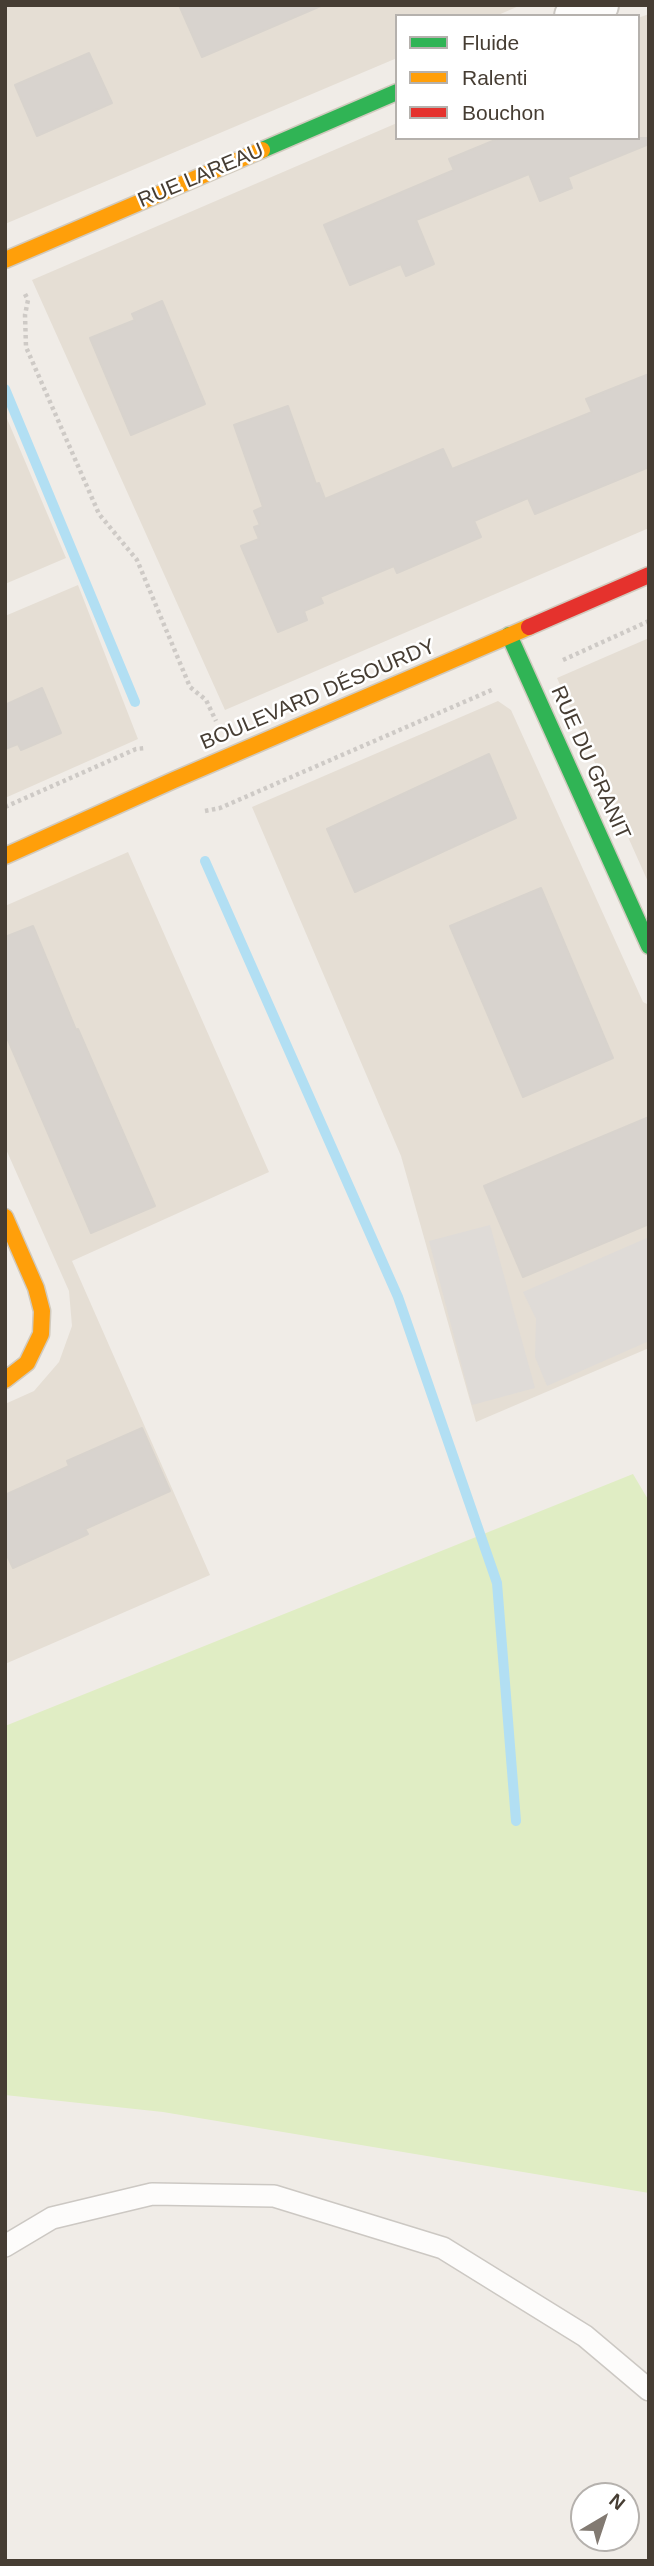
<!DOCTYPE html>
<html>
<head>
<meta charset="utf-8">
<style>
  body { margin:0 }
  #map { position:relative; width:654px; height:2566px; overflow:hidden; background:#f0ece7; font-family:Arial,sans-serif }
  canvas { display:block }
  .frame { position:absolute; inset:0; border:7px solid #463d33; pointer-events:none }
  .legend { position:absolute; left:395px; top:14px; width:245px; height:126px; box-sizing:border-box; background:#fff; border:2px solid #b5b1ad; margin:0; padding:9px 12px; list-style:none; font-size:21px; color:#463d33 }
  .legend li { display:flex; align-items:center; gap:14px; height:35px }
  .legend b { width:35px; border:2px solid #b5b1ad }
  .north { position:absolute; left:570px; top:2482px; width:70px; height:70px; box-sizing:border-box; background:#fff; border:2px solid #b5b1ad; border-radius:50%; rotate:39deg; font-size:19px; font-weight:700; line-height:28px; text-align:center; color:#463d33 }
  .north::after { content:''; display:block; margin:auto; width:24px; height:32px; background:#827a72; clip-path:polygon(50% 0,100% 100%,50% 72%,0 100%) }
</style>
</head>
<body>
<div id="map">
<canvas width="654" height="2566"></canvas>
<div class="frame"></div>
<ul class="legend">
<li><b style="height:9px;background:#30b455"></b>Fluide</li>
<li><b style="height:9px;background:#ff9f0a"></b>Ralenti</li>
<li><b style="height:9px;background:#e5322d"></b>Bouchon</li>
</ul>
<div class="north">N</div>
</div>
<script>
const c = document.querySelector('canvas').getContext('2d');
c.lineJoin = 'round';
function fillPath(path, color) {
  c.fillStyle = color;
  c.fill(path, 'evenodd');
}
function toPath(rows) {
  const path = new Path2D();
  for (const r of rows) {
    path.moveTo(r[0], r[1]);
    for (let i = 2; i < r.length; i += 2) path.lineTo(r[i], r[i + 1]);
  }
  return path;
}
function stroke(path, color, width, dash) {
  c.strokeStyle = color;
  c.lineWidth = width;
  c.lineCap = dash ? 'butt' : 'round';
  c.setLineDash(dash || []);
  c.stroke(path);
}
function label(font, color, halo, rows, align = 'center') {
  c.font = font + ' Arial,sans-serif';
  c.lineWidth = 5;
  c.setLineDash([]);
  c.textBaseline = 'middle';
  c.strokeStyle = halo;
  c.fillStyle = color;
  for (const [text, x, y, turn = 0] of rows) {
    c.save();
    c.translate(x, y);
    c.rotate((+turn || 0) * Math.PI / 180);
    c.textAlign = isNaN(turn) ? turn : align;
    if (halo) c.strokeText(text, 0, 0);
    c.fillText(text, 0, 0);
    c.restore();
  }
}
fillPath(toPath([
  [5,5,521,5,496,16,397,16,397,58,5,224],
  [649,14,649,528,225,710,32,280,397,123,397,138,638,138,638,18],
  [5,414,66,558,5,584],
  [78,585,138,739,5,798,5,616],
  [649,638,649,884,557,678],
  [498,701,511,710,643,1002,649,1005,649,1348,476,1422,401,1156,252,807],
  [128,852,269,1172,72,1261,210,1575,5,1664,5,1404,34,1391,59,1362,72,1326,69,1291,5,1147,5,906]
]), '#e5ded4');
fillPath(toPath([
  [633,1474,649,1501,649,2193,163,2112,5,2095,5,1726]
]), '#e0edc4');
fillPath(toPath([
  [490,1225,535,1388,472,1405,429,1241],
  [649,1237,649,1341,547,1386,535,1357,536,1319,523,1292]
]), '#dfdbd7');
stroke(toPath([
  [5,389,135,702],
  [205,861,398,1297,497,1583,516,1821]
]), '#b2dff3', 10);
const building = toPath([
  [179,5,323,5,202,57,179,5],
  [89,53,112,103,37,136,15,85,89,53],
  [500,138,649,138,649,144,568,177,572,188,540,201,529,174,416,220,434,264,406,276,401,264,350,285,324,225,454,170,449,159,500,138],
  [162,301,205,404,131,435,90,338,135,320,132,314,162,301],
  [649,374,649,467,535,514,528,498,474,521,481,537,397,573,394,566,320,597,323,603,304,611,307,620,278,632,241,546,259,539,254,527,260,525,254,511,263,507,234,425,288,406,316,484,319,483,325,499,443,449,452,469,592,412,586,399,649,374],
  [42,688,61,733,21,750,18,744,5,749,5,705,42,688],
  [489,754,516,818,355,892,327,829,489,754],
  [541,888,613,1058,523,1097,450,926,541,888],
  [33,926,76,1030,78,1029,155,1206,91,1233,5,1033,5,937,33,926],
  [649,1117,649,1224,523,1277,484,1186,649,1117],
  [142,1428,170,1491,85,1529,88,1534,13,1568,5,1551,5,1495,69,1466,67,1461,142,1428]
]);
fillPath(building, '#d8d3ce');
stroke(building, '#d8d3cd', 2);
const lane = toPath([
  [5,2246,52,2218,152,2194,274,2196,443,2248,585,2336,649,2390]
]);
const street = toPath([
  [574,16,599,5]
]);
const fast = toPath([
  [262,150,397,92],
  [509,635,649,946]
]);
const slow = toPath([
  [5,260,262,150],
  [5,856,174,780,529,627],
  [5,1217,36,1288,42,1311,41,1334,27,1363,5,1380]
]);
const jam = toPath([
  [529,627,649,575]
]);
stroke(lane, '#ccc8c3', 24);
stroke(street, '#ccc8c3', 42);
stroke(fast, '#d1cabe', 19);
stroke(slow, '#d1cabe', 19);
stroke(jam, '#d1cabe', 19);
stroke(toPath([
  [25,294,28,300,25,315,26,347,99,514,137,560,190,687,206,700,216,721],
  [563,660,649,621],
  [5,807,136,749,146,748],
  [205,811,220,808,494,689]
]), '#cecac6', 4.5, [3.5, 3.5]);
stroke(lane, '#fdfcfb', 21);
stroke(street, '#fdfcfb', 38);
stroke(fast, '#30b455', 16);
stroke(slow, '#ff9f0a', 16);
stroke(jam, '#e5322d', 16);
label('21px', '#463d33', '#fff', [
  ["RUE LAREAU",201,176,-23],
  ["BOULEVARD DÉSOURDY",318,695,-23],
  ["RUE DU GRANIT",590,763,66]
]);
</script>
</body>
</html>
